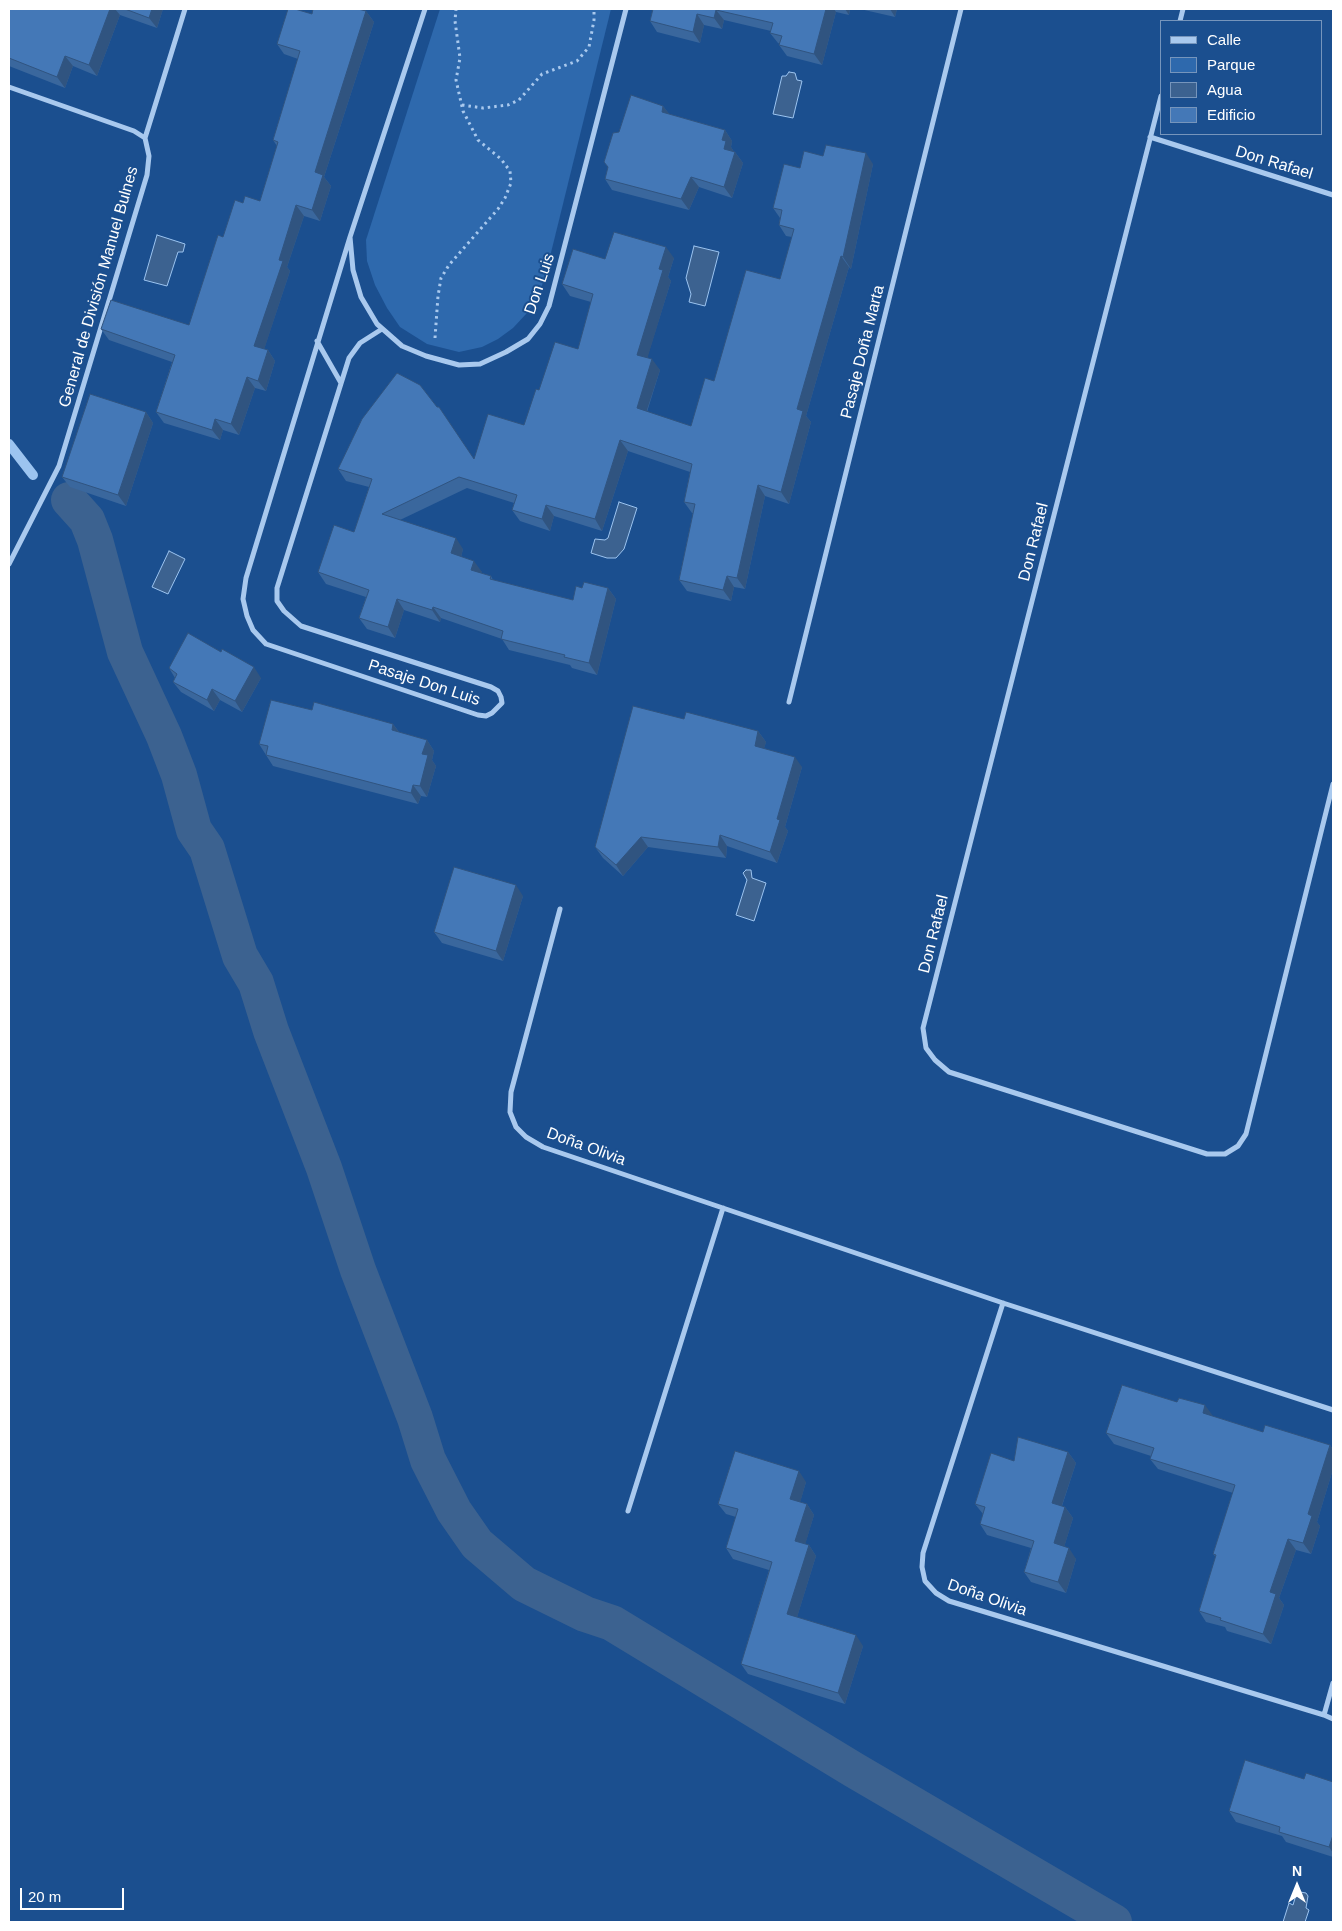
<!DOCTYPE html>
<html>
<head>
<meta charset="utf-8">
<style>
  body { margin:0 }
  #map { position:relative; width:1342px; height:1931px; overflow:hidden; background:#1b4f8f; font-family:Arial,sans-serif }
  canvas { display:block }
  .frame { position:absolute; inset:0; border:10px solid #fff; pointer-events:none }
  .legend { position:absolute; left:1160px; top:20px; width:162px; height:115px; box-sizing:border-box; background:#1b4f8f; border:1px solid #7695bc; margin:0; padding:6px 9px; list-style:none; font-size:15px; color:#fff }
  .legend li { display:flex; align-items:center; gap:10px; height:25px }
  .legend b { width:25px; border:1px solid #7695bc }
  .north { position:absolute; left:1272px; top:1861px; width:50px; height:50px; -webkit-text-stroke:4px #1b4f8f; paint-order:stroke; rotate:0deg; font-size:14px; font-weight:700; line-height:20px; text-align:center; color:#fff }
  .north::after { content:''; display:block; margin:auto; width:18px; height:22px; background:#fff; clip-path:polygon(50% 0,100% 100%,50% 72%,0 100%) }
  .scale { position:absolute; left:20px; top:1888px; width:104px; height:22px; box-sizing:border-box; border:2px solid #fff; border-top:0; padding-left:6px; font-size:15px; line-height:18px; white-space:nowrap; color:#fff; -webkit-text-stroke:4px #1b4f8f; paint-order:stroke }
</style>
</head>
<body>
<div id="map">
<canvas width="1342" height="1931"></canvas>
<div class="frame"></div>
<ul class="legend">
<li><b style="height:6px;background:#a9c9ee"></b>Calle</li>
<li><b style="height:14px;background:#2e69ad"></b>Parque</li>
<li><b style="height:14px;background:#3c6290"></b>Agua</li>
<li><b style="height:14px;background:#4478b7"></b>Edificio</li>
</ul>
<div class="north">N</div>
<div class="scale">20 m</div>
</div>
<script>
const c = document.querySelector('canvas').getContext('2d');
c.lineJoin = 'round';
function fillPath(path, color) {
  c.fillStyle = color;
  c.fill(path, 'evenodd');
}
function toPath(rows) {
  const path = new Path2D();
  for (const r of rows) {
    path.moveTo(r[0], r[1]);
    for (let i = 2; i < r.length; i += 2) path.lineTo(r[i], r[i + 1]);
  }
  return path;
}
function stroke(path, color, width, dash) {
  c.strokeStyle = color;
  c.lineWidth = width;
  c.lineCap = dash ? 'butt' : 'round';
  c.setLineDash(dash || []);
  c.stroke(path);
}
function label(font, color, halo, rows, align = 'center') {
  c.font = font + ' Arial,sans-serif';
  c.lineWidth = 4;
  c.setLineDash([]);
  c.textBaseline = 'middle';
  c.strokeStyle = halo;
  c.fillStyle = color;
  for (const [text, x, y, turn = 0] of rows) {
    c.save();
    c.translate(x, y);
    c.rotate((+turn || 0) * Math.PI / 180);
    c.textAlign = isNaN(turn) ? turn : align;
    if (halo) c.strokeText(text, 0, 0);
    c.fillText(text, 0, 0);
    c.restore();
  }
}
fillPath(toPath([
  [440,9,611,9,545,277,538,296,527,313,513,328,498,339,482,347,459,352,427,344,400,327,387,308,375,285,367,261,366,240]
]), '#2e69ad');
const water = toPath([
  [789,72,795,73,797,80,802,81,793,118,773,114,782,76,786,76,789,72],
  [157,235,185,244,183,252,178,252,167,286,144,280,157,235],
  [694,246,719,252,705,306,689,302,691,294,686,278,694,246],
  [619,502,637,508,624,549,616,558,607,558,591,553,595,539,605,540,608,538,619,502],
  [169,551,185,559,168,594,152,587,169,551],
  [746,870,751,870,752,878,766,883,754,921,736,915,747,880,743,873,746,870],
  [1300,1892,1306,1893,1308,1896,1306,1908,1309,1910,1305,1922,1283,1922,1289,1903,1293,1905,1296,1895,1300,1892]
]);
fillPath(water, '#3c6290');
stroke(water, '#9cc4f0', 1);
stroke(toPath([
  [9,444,33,475]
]), '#9cc4f0', 10);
stroke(toPath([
  [69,500,87,520,95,540,125,652,164,736,179,775,194,830,207,849,240,956,256,983,271,1031,324,1168,358,1270,415,1418,428,1460,454,1511,477,1544,524,1584,585,1614,612,1623,854,1770,1114,1922]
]), '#3c6290', 36);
stroke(toPath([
  [462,105,483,108,508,105,519,100,542,74,577,61,589,47,594,20,594,9],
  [435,338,438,296,441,278,449,265,498,209,505,198,511,183,510,171,501,159,478,140,463,111,456,80,460,58,455,21,456,9]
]), '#a9c9ee', 3, [2.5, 4]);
stroke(toPath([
  [425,9,350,237,353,270,361,297,377,324,402,346,426,356,459,365,480,364,506,352,528,339,540,324,549,306,626,9],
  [1180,21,1183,9],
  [9,87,134,131,145,138],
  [1161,96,923,1028,926,1048,935,1060,949,1072,1207,1154,1225,1154,1238,1146,1246,1134,1333,784],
  [1150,137,1333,195],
  [350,237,246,578,243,599,247,616,253,630,266,644,478,715,486,716,492,713,502,703,501,697,498,691,491,687,301,626,284,611,277,601,277,588,349,358,360,343,382,329],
  [317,341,341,383],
  [9,564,59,466,147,175,149,156,145,138,185,9],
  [789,702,961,9],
  [560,909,511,1092,510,1112,516,1127,526,1137,543,1147,1003,1303,1333,1410],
  [1003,1303,923,1553,922,1567,925,1581,936,1593,949,1601,1324,1715,1333,1683],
  [628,1511,723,1208],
  [1324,1715,1333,1719]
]), '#a9c9ee', 5);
fillPath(toPath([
  [9,9,163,9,157,28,120,15,97,76,73,66,65,88,9,66],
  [653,9,850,9,849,15,836,12,822,65,787,56,779,45,780,44,778,43,770,33,771,31,724,20,722,29,704,25,700,43,657,32,650,21],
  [860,9,897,9,895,17],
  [366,11,374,22,324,177,331,186,320,221,304,216,287,267,290,271,264,349,268,350,275,361,266,391,255,388,239,435,223,430,220,440,164,423,156,412,172,362,109,340,101,329,189,325,223,237,243,203,260,201,277,146,273,140,298,59,284,54,277,44,312,14],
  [663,106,669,114,725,130,732,141,731,147,734,152,735,152,743,163,732,198,699,187,689,210,612,190,605,179,619,132],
  [823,156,873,164,851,269,849,267,806,416,811,422,789,504,765,496,745,589,734,587,731,601,687,591,679,580,693,513,692,513,684,502,690,472,628,451,602,531,554,516,550,531,520,521,512,510,514,503,467,488,400,520,463,549,461,557,482,572,481,573,491,576,493,580,573,600,582,588,608,588,616,599,597,675,572,668,570,665,509,650,502,639,441,618,440,622,404,610,395,638,367,629,359,618,366,597,326,584,318,572,354,532,369,487,346,481,338,469,474,458,524,425,539,390,578,349,591,302,570,296,562,284,605,259,674,258,668,277,671,281,647,358,660,370,647,412,691,426,714,381,780,279,792,237,786,236,779,225,780,218,773,208,800,168],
  [146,412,153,423,126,506,70,487,62,477],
  [169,668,261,678,242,712,220,700,214,711,181,692,173,682,175,678],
  [312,710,393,724,399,732,427,740,434,751,432,760,436,766,427,797,421,796,418,804,273,766,259,744],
  [684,719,758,731,766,742,764,748,802,767,785,827,788,831,777,863,727,846,726,858,648,847,623,876,603,858,595,847],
  [523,896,503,961,442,943,434,932],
  [1212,1416,1263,1432,1330,1445,1333,1450,1333,1469,1317,1522,1320,1526,1311,1554,1296,1550,1279,1598,1284,1605,1271,1644,1227,1631,1225,1627,1206,1622,1199,1611,1216,1557,1213,1554,1233,1493,1158,1469,1150,1459,1151,1456,1114,1444,1106,1433],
  [1068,1452,1076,1463,1062,1506,1065,1507,1073,1518,1064,1547,1076,1559,1066,1593,1031,1582,1024,1572,1031,1548,987,1535,980,1524,983,1514,975,1504,1014,1461],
  [806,1482,800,1502,807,1504,814,1515,805,1544,809,1545,816,1556,797,1617,863,1646,845,1704,748,1674,741,1664,769,1570,733,1559,726,1548,736,1517,726,1514,718,1504],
  [1304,1779,1333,1782,1333,1857,1286,1842,1282,1836,1236,1822,1229,1811]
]), '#3a679d');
fillPath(toPath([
  [110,9,115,9,120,15,97,76,89,65],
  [152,9,163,9,157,28,149,18],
  [826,9,834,9,836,12,822,65,814,54],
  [845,9,850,9,849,15],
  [890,9,897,9,895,17],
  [716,10,724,20,722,29,714,18],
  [366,11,374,22,324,177,331,186,320,221,312,210,315,172],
  [697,14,704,25,700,43,693,32],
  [65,56,73,66,65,88,57,77],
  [663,106,671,116,662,112],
  [725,130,732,141,731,147,734,152,724,149,722,140],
  [735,152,743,163,732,198,724,187],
  [866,153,873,164,851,269,843,257],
  [691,177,699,187,689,210,681,199],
  [296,205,304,216,287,267,290,271,262,356,254,346,279,260],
  [666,247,674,258,668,277,671,281,645,366,637,355,659,269],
  [841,256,849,267,806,416,811,422,789,504,781,492,797,409],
  [268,350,275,361,266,391,258,381],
  [652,359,660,370,644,419,637,408],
  [247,377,255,388,239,435,231,424],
  [146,412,153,423,126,506,118,495],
  [215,419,223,430,220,440,212,430],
  [620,440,628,451,602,531,595,519],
  [758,485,765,496,745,589,737,578],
  [546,505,554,516,550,531,542,519],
  [456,538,463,549,459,565,451,553],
  [474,561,482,572,479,581,471,570],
  [727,576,734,587,731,601,723,590],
  [608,588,616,599,597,675,589,663],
  [397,599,404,610,395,638,388,627],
  [433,607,441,618,440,622,432,610],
  [254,667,261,678,242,712,235,701],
  [212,689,220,700,214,711,207,700],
  [393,724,401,735,392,730],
  [758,731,766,742,762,756,755,746],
  [427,740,434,751,432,760,436,766,427,797,420,786,422,754],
  [795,757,802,767,785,827,788,831,777,863,770,852,777,819],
  [413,785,421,796,418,804,411,793],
  [720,835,727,846,726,858,718,847],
  [641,837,648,847,623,876,616,865],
  [516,885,523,896,503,961,496,951],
  [1205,1405,1213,1416,1203,1413],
  [1330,1445,1333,1450,1333,1469,1317,1522,1320,1526,1311,1554,1303,1543,1308,1514],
  [1068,1452,1076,1463,1059,1514,1052,1503],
  [799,1471,806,1482,798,1510,790,1499],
  [807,1504,814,1515,803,1552,795,1541],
  [1065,1507,1073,1518,1062,1554,1054,1543],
  [1288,1539,1296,1550,1279,1598,1284,1605,1271,1644,1263,1634,1270,1592],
  [809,1545,816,1556,795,1624,787,1614],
  [1069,1548,1076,1559,1066,1593,1058,1582],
  [856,1635,863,1646,845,1704,838,1693],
  [1333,1835,1333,1853,1329,1847]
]), '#305480');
const building = toPath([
  [9,9,110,9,89,65,65,56,57,77,9,58,9,9],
  [125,9,152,9,149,18,125,9],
  [288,9,295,9,312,14,313,9,358,9,366,11,315,172,323,175,312,210,296,205,279,260,283,261,254,346,268,350,258,381,247,377,231,424,215,419,212,430,156,412,175,355,101,329,111,300,189,325,218,235,223,237,235,200,243,203,245,196,260,201,278,142,273,140,300,51,277,44,288,9],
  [653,9,826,9,814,54,779,45,782,36,770,33,773,23,716,10,714,18,697,14,693,32,650,21,653,9],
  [631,95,663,106,662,112,725,130,722,140,726,141,724,149,735,152,724,187,691,177,681,199,605,179,608,167,604,162,613,133,619,132,631,95],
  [826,145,866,153,843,257,841,256,797,409,803,411,781,492,758,485,737,578,727,576,723,590,679,580,695,504,684,502,692,464,620,440,595,519,546,505,542,519,512,510,517,495,459,477,382,514,456,538,451,553,474,561,471,570,491,576,490,579,573,600,576,586,582,588,584,582,608,588,589,663,564,657,565,655,501,639,503,631,433,607,432,610,397,599,388,627,359,618,369,590,318,572,334,525,354,532,372,479,338,469,362,419,397,373,420,385,437,407,439,407,474,459,488,414,524,425,536,389,539,390,555,342,578,349,593,294,562,284,573,249,605,259,614,232,666,247,659,269,663,270,637,355,652,359,637,408,691,426,705,378,714,381,746,270,780,279,794,229,779,225,782,210,773,208,784,164,800,168,804,151,823,156,826,145],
  [90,394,146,412,118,495,62,477,90,394],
  [188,633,221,652,222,649,254,667,235,701,212,689,207,700,173,682,177,674,169,668,188,633],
  [271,700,312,710,314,702,393,724,392,730,427,740,422,754,428,755,420,786,413,785,411,793,266,755,268,746,259,744,271,700],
  [633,706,684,719,686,712,758,731,755,746,795,757,777,819,780,820,770,852,720,835,718,847,641,837,616,865,595,847,633,706],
  [454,867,516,885,496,951,434,932,454,867],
  [1122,1385,1177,1402,1179,1398,1205,1405,1203,1413,1263,1432,1265,1425,1330,1445,1308,1514,1312,1516,1303,1543,1288,1539,1270,1592,1276,1594,1263,1634,1220,1620,1221,1618,1199,1611,1216,1555,1213,1554,1235,1485,1150,1459,1154,1448,1106,1433,1122,1385],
  [1018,1437,1068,1452,1052,1503,1065,1507,1054,1543,1069,1548,1058,1582,1024,1572,1034,1541,980,1524,985,1507,975,1504,991,1453,1014,1461,1018,1437],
  [735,1451,799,1471,790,1499,807,1504,795,1541,809,1545,787,1614,856,1635,838,1693,741,1664,772,1562,726,1548,738,1509,718,1504,735,1451],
  [1245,1760,1304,1779,1306,1773,1333,1782,1333,1835,1329,1847,1279,1832,1280,1827,1229,1811,1245,1760]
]);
fillPath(building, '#4478b7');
stroke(building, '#305480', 1);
label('16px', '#fff', '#1b4f8f', [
  ["Don Rafael",1274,163,17],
  ["Don Luis",540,284,-71],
  ["General de División Manuel Bulnes",99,287,-74],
  ["Pasaje Doña Marta",863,352,-76],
  ["Don Rafael",1034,542,-76],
  ["Pasaje Don Luis",424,683,18],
  ["Don Rafael",934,934,-76],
  ["Doña Olivia",586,1147,20],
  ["Doña Olivia",987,1598,19]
]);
</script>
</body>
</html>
